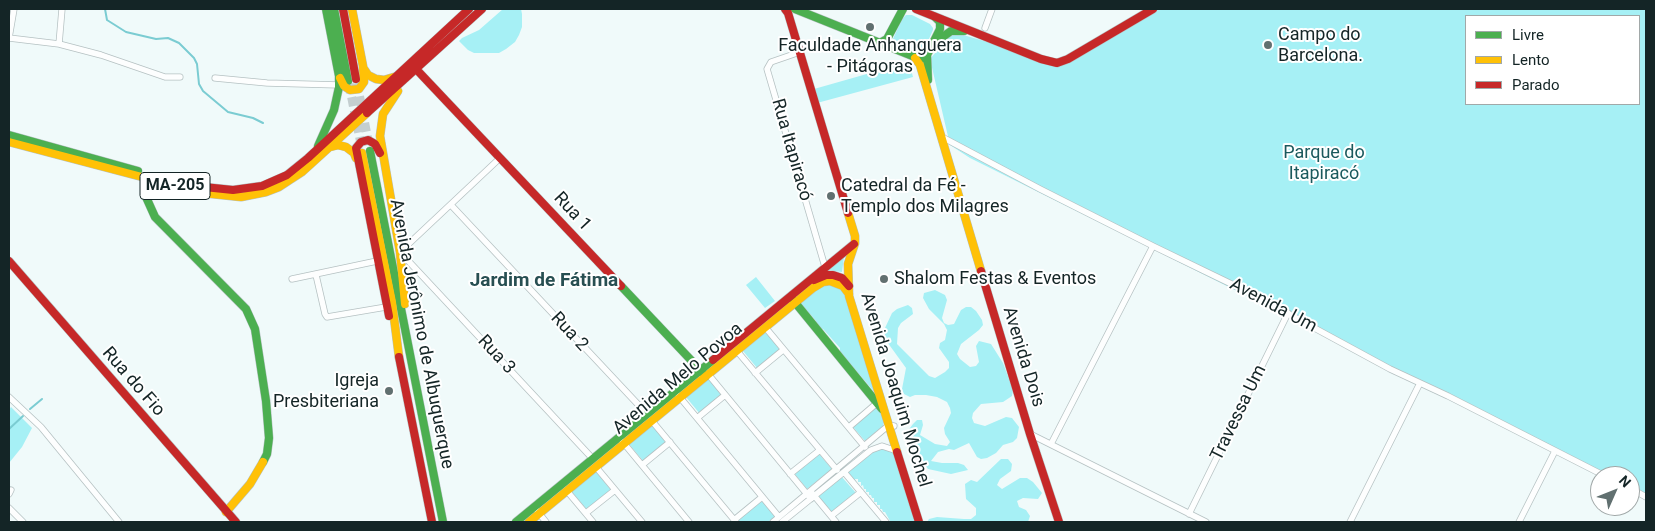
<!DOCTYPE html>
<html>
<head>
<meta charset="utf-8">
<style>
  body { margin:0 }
  #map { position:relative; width:1655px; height:531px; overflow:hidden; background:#f0fafa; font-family:Roboto,sans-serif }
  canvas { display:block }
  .frame { position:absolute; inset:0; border:10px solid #142526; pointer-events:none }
  .legend { position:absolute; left:1465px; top:15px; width:175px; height:90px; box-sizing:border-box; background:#fff; border:1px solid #a1a8a8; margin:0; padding:6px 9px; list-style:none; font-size:15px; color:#142526 }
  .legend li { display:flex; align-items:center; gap:10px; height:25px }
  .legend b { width:25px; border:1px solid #a1a8a8 }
  .north { position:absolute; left:1590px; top:466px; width:50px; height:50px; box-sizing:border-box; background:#fff; border:1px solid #a1a8a8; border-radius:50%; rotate:46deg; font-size:14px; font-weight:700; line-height:20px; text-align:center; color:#142526 }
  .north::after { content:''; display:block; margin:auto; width:18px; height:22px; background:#617070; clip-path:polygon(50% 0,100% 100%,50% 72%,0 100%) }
</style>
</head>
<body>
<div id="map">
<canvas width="1655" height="531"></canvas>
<div class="frame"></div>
<ul class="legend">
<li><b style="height:6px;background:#4caf50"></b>Livre</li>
<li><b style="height:6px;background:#ffc107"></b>Lento</li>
<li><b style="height:6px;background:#c62828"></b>Parado</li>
</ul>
<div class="north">N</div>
</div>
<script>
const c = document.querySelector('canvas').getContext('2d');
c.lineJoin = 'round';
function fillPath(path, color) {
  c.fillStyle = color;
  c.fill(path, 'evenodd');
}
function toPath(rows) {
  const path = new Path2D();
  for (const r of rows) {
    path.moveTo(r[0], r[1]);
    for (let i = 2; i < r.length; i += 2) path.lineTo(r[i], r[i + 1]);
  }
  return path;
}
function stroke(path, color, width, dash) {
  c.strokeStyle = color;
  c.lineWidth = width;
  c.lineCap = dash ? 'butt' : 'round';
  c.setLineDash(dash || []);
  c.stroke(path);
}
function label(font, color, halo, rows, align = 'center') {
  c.font = font + ' Roboto,sans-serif';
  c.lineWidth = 4;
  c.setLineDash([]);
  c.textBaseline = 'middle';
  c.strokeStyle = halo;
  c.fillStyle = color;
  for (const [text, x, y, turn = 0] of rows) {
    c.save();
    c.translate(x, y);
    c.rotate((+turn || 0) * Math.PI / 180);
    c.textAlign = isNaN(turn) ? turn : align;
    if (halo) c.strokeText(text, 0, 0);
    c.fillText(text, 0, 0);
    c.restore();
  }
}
fillPath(toPath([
  [503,9,521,9,522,14,522,27,519,35,515,42,506,49,499,53,474,53,468,50,459,41,462,38,479,30],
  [1150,9,1646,9,1646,495,1630,487,1630,476,1608,476,970,158,950,145,930,59,953,32,1057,62],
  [1466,16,1639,16,1639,104,1466,104],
  [906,15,912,15,930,24,933,28,933,30,924,50,921,52,915,53,892,41,902,19],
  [909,62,913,77,817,103,814,89],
  [844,257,842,272,828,270],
  [756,277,775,301,765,308,746,285],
  [826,284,839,286,846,295,877,395,840,352,840,348,823,329,819,328,816,325,816,321,810,314,807,313,800,305,800,302,813,291],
  [935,290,945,295,947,300,942,318,944,323,948,325,954,324,961,310,966,307,971,307,976,311,982,320,983,325,979,330,961,344,957,354,960,359,970,367,976,366,979,362,976,346,979,341,991,344,1003,363,1013,390,1012,396,1003,402,981,404,973,413,972,418,974,423,985,426,1006,417,1012,418,1019,427,1017,438,1013,442,1003,445,996,453,987,458,981,459,977,457,969,443,954,450,949,449,938,452,931,461,942,463,958,463,964,465,968,470,951,474,928,469,922,461,917,445,909,437,907,432,913,424,917,420,922,420,923,425,920,435,935,444,947,446,950,442,945,434,944,428,951,413,950,408,947,402,937,397,926,395,915,395,910,397,904,394,902,389,906,368,885,339,885,328,892,313,897,309,908,305,912,308,913,314,901,323,898,328,897,344,929,376,935,378,945,372,949,368,949,362,939,348,940,343,945,340,947,330,944,324,929,309,923,298,924,293],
  [766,332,780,349,757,368,743,351],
  [710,378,723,395,700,414,686,397],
  [876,406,882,412,884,420,883,426,865,441,853,427],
  [11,407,32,428,22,447,9,463,9,410],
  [653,424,667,442,644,462,629,444],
  [886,448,894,453,916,522,892,522,890,521,885,512,883,512,882,509,880,509,880,505,877,505,877,502,874,502,874,498,872,498,871,495,869,495,869,492,866,492,866,489,864,489,863,485,861,486,861,482,858,482,858,479,855,479,856,483,847,472,873,450],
  [819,454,832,469,807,489,794,473],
  [1001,459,1008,459,1012,464,1011,471,1000,479,997,485,1002,489,1020,478,1027,478,1033,482,1042,493,1038,499,1023,498,1017,501,1019,507,1026,510,1030,516,1028,522,964,522,962,521,927,522,929,519,937,517,964,519,971,519,976,515,976,508,966,499,965,484,971,480,977,482],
  [596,471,611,490,587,510,571,491],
  [841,476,856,493,831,513,817,496],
  [763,500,776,516,768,522,740,522,738,520]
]), '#a6f0f5');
stroke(toPath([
  [105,9,107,20,126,32,156,39,168,38,179,43,194,58,197,64,199,84,203,91,228,112,253,118,263,123],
  [30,409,42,399],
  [9,429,23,416]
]), '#7bccd2', 2);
stroke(toPath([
  [357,83,370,151],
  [349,84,362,149]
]), '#c4cfd0', 9, [9, 4.5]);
const street = toPath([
  [985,28,992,9],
  [9,38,59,44,101,55,165,77,180,77],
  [9,38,14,9],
  [59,44,62,9],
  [800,52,771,62,767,69,825,267],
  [215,78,267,83,339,85],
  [942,137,1040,189,1153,246,1248,292,1390,369,1448,396,1605,476],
  [500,158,400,252,593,459],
  [451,205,647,414],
  [316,275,325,314,327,317,386,307],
  [292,279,377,261],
  [765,327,865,447],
  [737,351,837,470],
  [755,373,783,350],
  [708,374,811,499],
  [678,395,779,517],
  [9,397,41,427,119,522],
  [697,418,725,395],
  [652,421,736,522],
  [849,427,877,403],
  [1030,434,1206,522],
  [622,441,689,522],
  [1051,444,1153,246],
  [642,465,670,442],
  [596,467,642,522],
  [844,472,886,522],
  [790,474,820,450],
  [1630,488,1646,497],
  [567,491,593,522],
  [812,493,836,522],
  [9,494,11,490],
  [534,507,546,522],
  [9,508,23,522],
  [586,513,615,490],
  [1189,514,1288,313],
  [831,516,861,492],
  [734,520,762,497],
  [773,522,889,425,894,426],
  [782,522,871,450,882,446,897,451],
  [1350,522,1420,383],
  [1519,522,1555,451]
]);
const fast = toPath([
  [334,9,348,81],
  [795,9,920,59,927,55,940,29,940,22,935,17],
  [937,41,951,31,964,31],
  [880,43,887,39,903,9],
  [927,55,928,80],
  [9,135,138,171],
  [318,146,334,110,339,87,339,76,326,9],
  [370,151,443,522],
  [146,179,146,197,155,217,246,309,255,329,266,401,269,438,267,454,263,462],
  [621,286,706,376],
  [793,300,882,409],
  [516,522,713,360]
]);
const slow = toPath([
  [915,58,920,65,981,271],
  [364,69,368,75,376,79,384,80,394,77],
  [340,78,344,86,350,90,359,89,364,82,363,66,352,9],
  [398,91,383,114,380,136,400,252,405,304],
  [9,142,203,193,241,197,266,192,279,187,302,172,367,113],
  [330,147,338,145,346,147,354,153,356,158],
  [362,153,392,302,399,357],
  [848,213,855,236,855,243,848,264,849,296,897,452],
  [226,512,250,484,263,462],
  [529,522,813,288,823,282,830,281,843,286,849,294]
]);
const jam = toPath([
  [343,9,356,79],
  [785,9,788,13,848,213],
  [916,9,1041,59,1057,63,1068,59,1153,9],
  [416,69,621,286],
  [367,113,482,9],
  [380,153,375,144,368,140,361,142,356,148,389,316],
  [165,178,204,187,233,190,262,186,287,175,308,158,469,9],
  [9,261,236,522],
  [981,271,1030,434,1059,522],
  [814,280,826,275,833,275,842,278,849,286],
  [399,357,432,522],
  [713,360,854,244],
  [897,452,919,522]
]);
stroke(street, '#b5c1c2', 7);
stroke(fast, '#b5c1c2', 9);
stroke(slow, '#b5c1c2', 9);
stroke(jam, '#b5c1c2', 9);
stroke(street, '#fdfefe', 5.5);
stroke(fast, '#4caf50', 8);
stroke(slow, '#ffc107', 8);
stroke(jam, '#c62828', 8);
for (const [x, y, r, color] of [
  [870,27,5,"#617070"],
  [1268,45,5,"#617070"],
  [831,196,5,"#617070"],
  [884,279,5,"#617070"],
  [389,391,5,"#617070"]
]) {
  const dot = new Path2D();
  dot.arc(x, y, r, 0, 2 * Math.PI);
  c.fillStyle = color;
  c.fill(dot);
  stroke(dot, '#fff', 2);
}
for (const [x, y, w] of [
  [175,186,70]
]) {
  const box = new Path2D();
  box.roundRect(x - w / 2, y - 13.5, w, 27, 4);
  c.fillStyle = '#fff';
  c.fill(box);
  stroke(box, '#142526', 1);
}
label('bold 16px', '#142526', null, [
  ["MA-205",175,186]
]);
label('18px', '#142526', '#fff', [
  ["Campo do",1278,35],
  ["Barcelona.",1278,56],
  ["Faculdade Anhanguera",870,46,"center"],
  ["- Pitágoras",870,67,"center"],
  ["Catedral da Fé -",841,186],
  ["Templo dos Milagres",841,207],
  ["Shalom Festas & Eventos",894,279],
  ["Igreja",379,381,"right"],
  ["Presbiteriana",379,402,"right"]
], 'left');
label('18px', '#142526', '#fff', [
  ["Rua Itapiracó",791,150,74],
  ["Rua 1",572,212,47],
  ["Avenida Um",1273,306,28],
  ["Rua 2",569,332,47],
  ["Avenida Jerônimo de Albuquerque",421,334,79],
  ["Rua 3",496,355,47],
  ["Avenida Dois",1023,357,73],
  ["Avenida Melo Povoa",678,379,-40],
  ["Rua do Fio",133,382,49],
  ["Avenida Joaquim Mochel",895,390,73],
  ["Travessa Um",1239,413,-64]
]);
label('18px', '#1a595d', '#fff', [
  ["Parque do",1324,153],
  ["Itapiracó",1324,174]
]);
label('bold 19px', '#284f52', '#fff', [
  ["Jardim de Fátima",544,281]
]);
</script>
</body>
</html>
